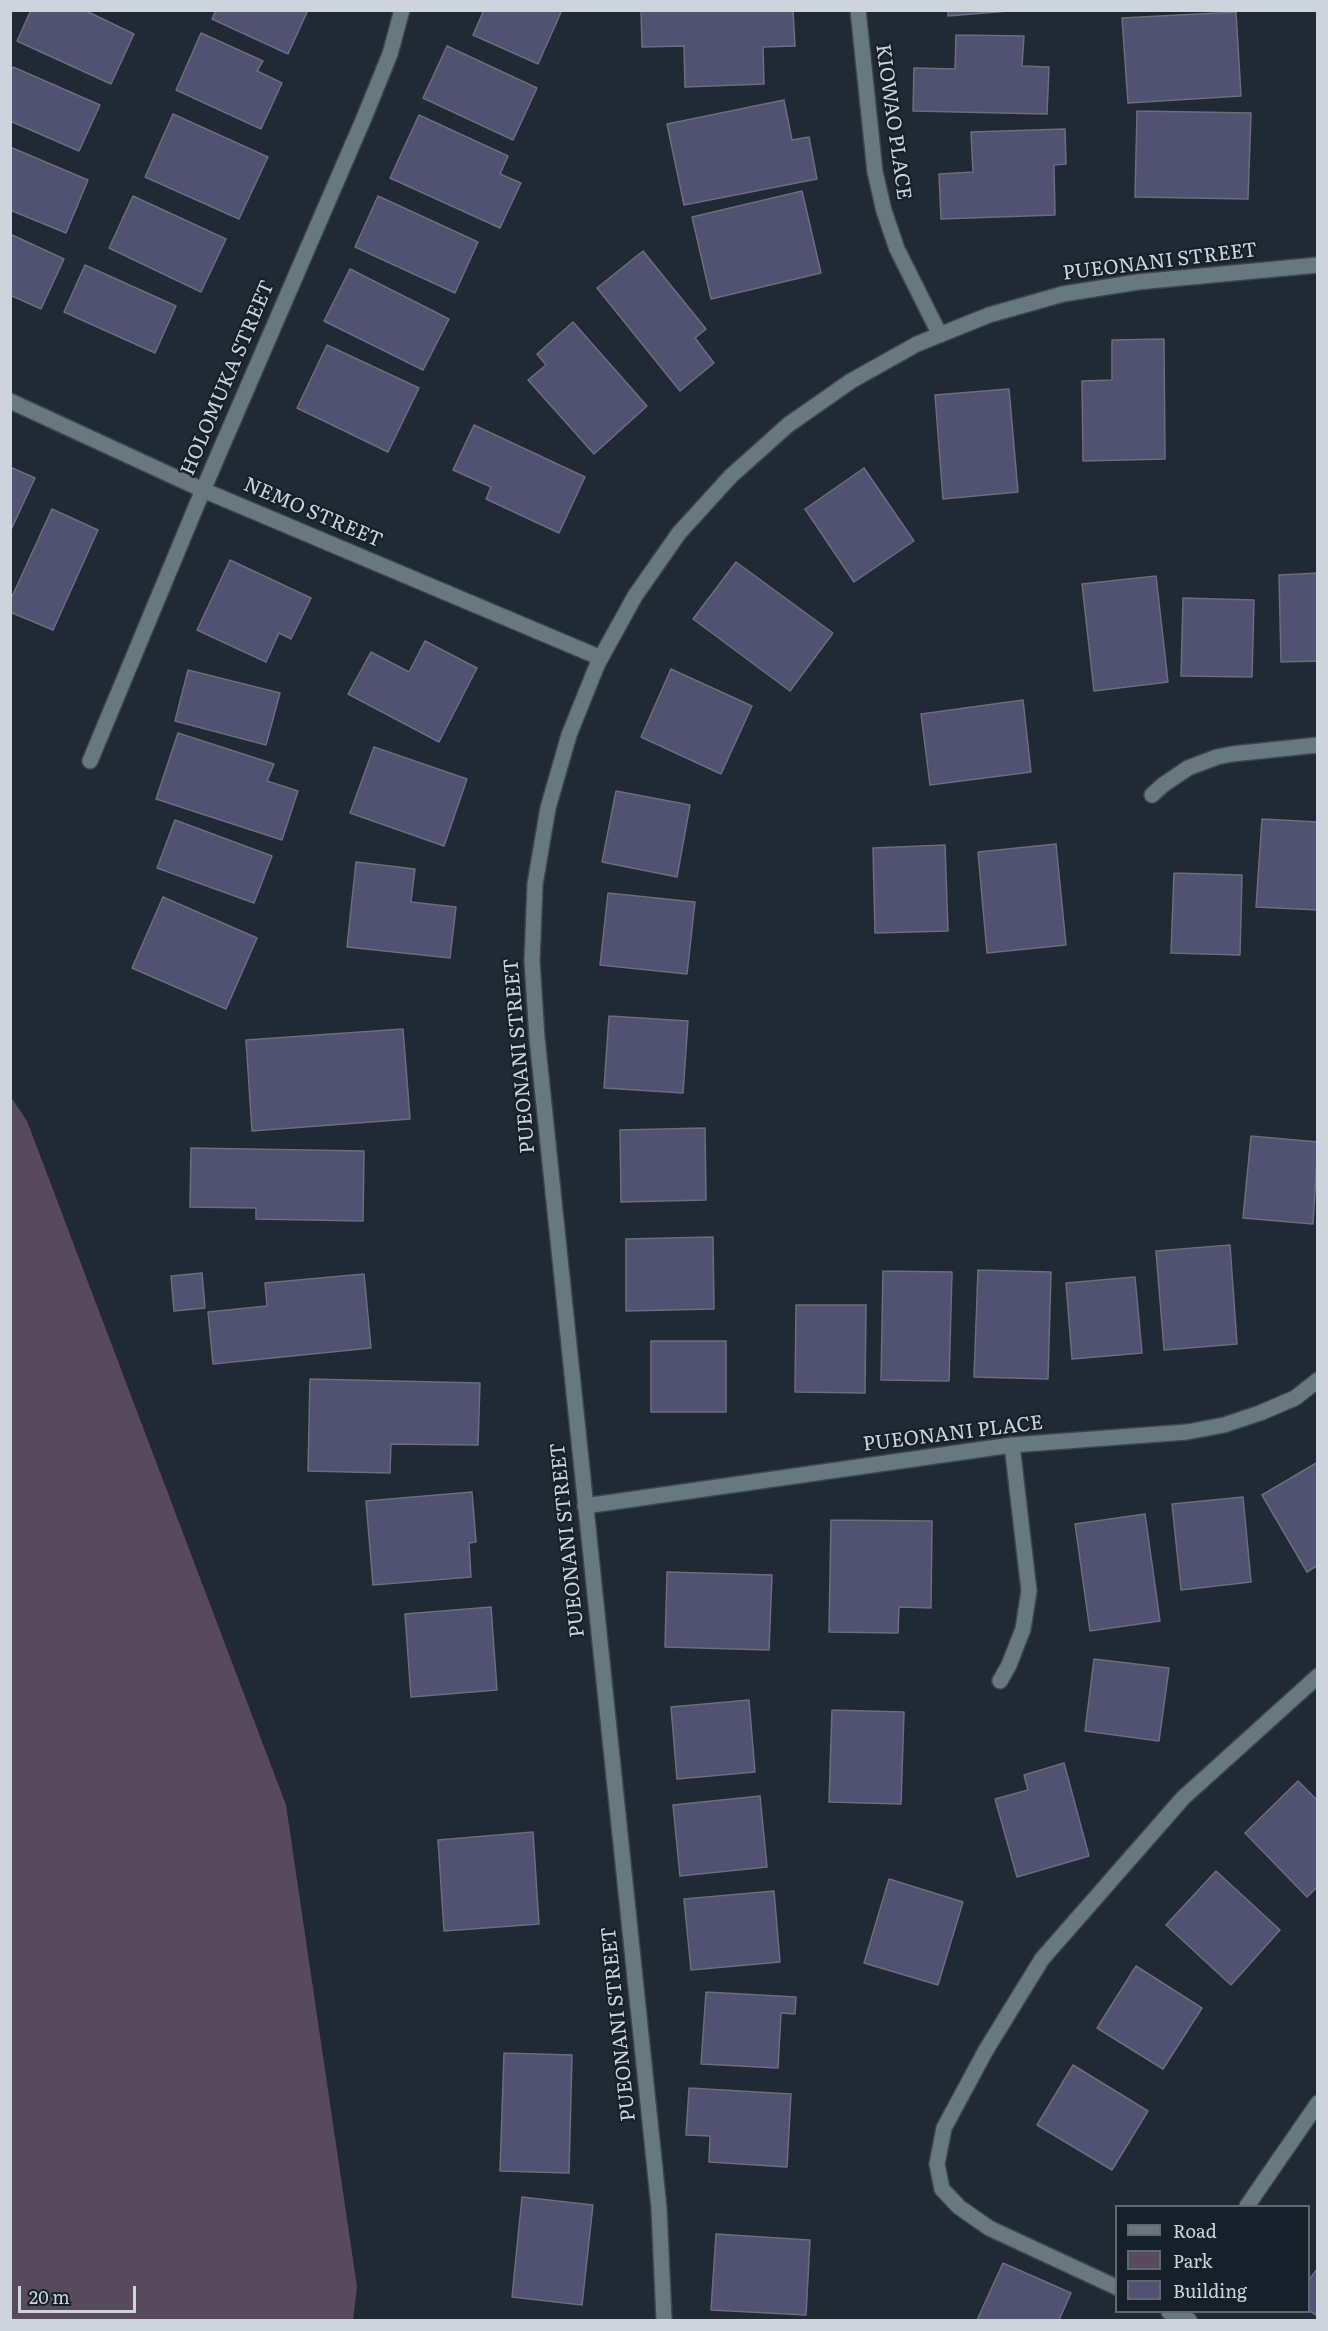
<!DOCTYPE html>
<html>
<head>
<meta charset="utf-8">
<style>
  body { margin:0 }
  #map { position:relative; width:1328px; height:2331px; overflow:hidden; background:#202a35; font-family:Literata,serif }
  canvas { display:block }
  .frame { position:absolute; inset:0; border:12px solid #ced4dc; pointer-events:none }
  .legend { position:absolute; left:1115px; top:2205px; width:195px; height:108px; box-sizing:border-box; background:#16202b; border:2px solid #606872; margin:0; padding:8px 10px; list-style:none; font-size:18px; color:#ced4dc }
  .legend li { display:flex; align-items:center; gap:12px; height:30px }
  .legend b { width:30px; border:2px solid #606872 }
  .scale { position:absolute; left:18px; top:2286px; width:118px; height:27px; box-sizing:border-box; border:3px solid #ced4dc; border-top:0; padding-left:8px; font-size:18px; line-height:21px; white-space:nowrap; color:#ced4dc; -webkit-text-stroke:4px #16202b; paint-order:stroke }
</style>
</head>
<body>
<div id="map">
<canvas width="1328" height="2331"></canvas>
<div class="frame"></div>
<ul class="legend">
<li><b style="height:8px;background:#67797f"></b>Road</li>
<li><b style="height:16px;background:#564a5c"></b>Park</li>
<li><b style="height:16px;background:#515171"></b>Building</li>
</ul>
<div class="scale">20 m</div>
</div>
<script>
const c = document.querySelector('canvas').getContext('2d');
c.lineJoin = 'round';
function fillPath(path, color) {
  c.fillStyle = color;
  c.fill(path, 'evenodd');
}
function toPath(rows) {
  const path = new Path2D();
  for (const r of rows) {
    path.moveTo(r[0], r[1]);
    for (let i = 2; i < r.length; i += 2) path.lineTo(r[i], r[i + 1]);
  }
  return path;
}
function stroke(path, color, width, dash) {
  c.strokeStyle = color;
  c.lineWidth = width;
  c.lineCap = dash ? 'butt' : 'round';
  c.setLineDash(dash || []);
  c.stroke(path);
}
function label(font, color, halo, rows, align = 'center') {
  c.font = font + ' Literata,serif';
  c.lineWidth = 4.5;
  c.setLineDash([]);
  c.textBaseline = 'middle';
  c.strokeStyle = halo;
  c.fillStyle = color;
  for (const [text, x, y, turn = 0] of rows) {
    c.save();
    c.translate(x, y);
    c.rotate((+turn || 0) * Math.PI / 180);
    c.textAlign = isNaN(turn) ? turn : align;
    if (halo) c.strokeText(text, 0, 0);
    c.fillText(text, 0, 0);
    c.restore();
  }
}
fillPath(toPath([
  [11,1097,27,1121,286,1805,357,2287,353,2320,11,2320]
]), '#564a5c');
const building = toPath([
  [31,10,84,10,134,34,111,84,17,41,31,10],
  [216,10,308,10,288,54,212,19,216,10],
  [484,10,562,10,538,64,473,35,484,10],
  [641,10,793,10,795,46,763,47,764,84,685,87,684,46,642,47,641,10],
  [948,10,1021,10,948,16,948,10],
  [1236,12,1241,96,1128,103,1122,18,1236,12],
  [201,33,263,61,257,71,282,83,261,129,176,90,201,33],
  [956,35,1024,36,1022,66,1049,67,1047,114,913,111,914,68,955,69,956,35],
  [447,46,537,88,513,140,423,98,447,46],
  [13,67,100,105,79,151,10,121,10,72,13,67],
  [784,100,792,140,809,137,817,179,684,205,667,124,784,100],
  [1137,111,1251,113,1248,199,1135,197,1137,111],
  [173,114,268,157,239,219,145,177,173,114],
  [419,115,508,156,500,174,521,183,500,228,390,178,419,115],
  [1065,129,1066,164,1054,165,1055,215,941,219,939,174,973,172,971,132,1065,129],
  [10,147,88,180,66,233,10,210,10,147],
  [802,191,821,273,711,299,692,217,802,191],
  [133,196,226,239,201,292,109,248,133,196],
  [378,196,478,242,455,293,355,247,378,196],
  [10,234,64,259,41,309,10,295,10,234],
  [643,251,706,329,695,338,714,363,680,391,597,288,643,251],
  [85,265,176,306,155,353,64,312,85,265],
  [350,269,449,319,423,370,324,321,350,269],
  [573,322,647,406,594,454,528,380,546,365,537,354,573,322],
  [1164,339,1165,459,1083,461,1082,381,1112,380,1112,340,1164,339],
  [327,345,419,388,388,452,297,408,327,345],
  [1009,389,1018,492,943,499,935,395,1009,389],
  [474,425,585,477,559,533,486,499,491,487,453,470,474,425],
  [10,467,35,478,10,532,10,467],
  [864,468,914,541,854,582,805,509,864,468],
  [52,509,98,530,53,630,10,612,10,601,52,509],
  [230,560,311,598,291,639,279,633,266,662,197,630,230,560],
  [736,562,833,633,790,691,693,619,736,562],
  [1318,573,1318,661,1281,662,1279,575,1318,573],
  [1156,576,1168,682,1094,691,1082,584,1156,576],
  [1183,598,1254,600,1252,677,1181,676,1183,598],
  [425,641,477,668,439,742,348,694,371,652,409,672,425,641],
  [671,669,752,706,721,774,641,737,671,669],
  [188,670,280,693,266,745,175,721,188,670],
  [1023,700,1031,772,930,785,921,714,1023,700],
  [178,733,274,764,267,781,298,791,282,840,156,799,178,733],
  [374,747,467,779,444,846,350,813,374,747],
  [616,791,690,805,677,877,602,862,616,791],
  [1262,819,1318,822,1318,910,1256,907,1262,819],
  [175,820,272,856,254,903,157,868,175,820],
  [1056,844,1066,945,987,953,978,852,1056,844],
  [945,845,948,931,875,933,873,848,945,845],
  [356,862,415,869,411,902,456,907,450,958,347,947,356,862],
  [1174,873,1242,875,1240,955,1171,953,1174,873],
  [608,893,695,902,687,974,600,965,608,893],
  [163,897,257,938,226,1009,132,968,163,897],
  [609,1016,688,1021,683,1093,604,1088,609,1016],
  [403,1029,410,1119,252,1131,246,1040,403,1029],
  [705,1128,706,1200,621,1202,620,1130,705,1128],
  [1251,1136,1318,1142,1313,1224,1243,1218,1251,1136],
  [191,1148,364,1151,363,1221,256,1219,256,1208,190,1207,191,1148],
  [713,1237,714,1309,626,1311,626,1239,713,1237],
  [1230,1245,1237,1344,1164,1350,1156,1251,1230,1245],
  [978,1270,1051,1272,1048,1379,974,1377,978,1270],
  [883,1271,952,1272,949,1381,881,1380,883,1271],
  [202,1273,205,1308,174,1311,171,1276,202,1273],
  [364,1274,371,1348,213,1364,208,1312,267,1306,265,1283,364,1274],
  [1135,1277,1142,1353,1072,1359,1066,1283,1135,1277],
  [796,1305,866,1305,865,1393,795,1392,796,1305],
  [651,1341,726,1341,726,1412,651,1412,651,1341],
  [310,1379,480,1383,478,1445,391,1444,390,1473,308,1471,310,1379],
  [1318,1462,1318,1565,1307,1572,1262,1495,1318,1462],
  [472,1492,476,1542,469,1543,471,1577,373,1585,366,1501,472,1492],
  [1243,1497,1251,1582,1181,1590,1172,1504,1243,1497],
  [1145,1514,1160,1621,1090,1631,1075,1524,1145,1514],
  [831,1520,932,1521,931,1608,899,1607,898,1633,829,1632,831,1520],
  [667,1572,772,1575,769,1650,665,1647,667,1572],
  [491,1607,497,1690,411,1697,405,1614,491,1607],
  [1094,1659,1169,1668,1159,1741,1085,1731,1094,1659],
  [749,1700,755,1772,677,1779,671,1707,749,1700],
  [832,1710,904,1712,901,1804,829,1802,832,1710],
  [1064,1763,1089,1856,1017,1877,995,1799,1028,1790,1024,1775,1064,1763],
  [1298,1781,1318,1801,1318,1886,1307,1897,1245,1833,1298,1781],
  [760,1796,767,1867,680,1876,673,1805,760,1796],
  [533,1832,539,1924,444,1931,438,1840,533,1832],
  [1216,1871,1280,1930,1231,1985,1166,1925,1216,1871],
  [889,1879,963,1902,938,1985,864,1963,889,1879],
  [774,1891,780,1962,691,1970,684,1899,774,1891],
  [1136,1966,1202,2008,1163,2069,1097,2028,1136,1966],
  [706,1992,796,1997,795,2014,781,2013,778,2068,701,2064,706,1992],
  [504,2053,572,2055,569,2173,500,2171,504,2053],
  [1073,2065,1148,2111,1112,2170,1037,2125,1073,2065],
  [689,2088,791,2094,787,2167,709,2162,710,2136,686,2135,689,2088],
  [522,2197,593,2205,582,2305,512,2297,522,2197],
  [716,2234,810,2240,806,2315,711,2310,716,2234],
  [1003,2263,1071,2293,1059,2320,977,2320,1003,2263],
  [1318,2268,1318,2316,1308,2310,1308,2281,1318,2268]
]);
fillPath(building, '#515171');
stroke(building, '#6c6d7d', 1.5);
const minor = toPath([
  [858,10,875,172,884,211,897,249,940,335],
  [10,401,203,490,601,658],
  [90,761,203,490,364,118,390,54,402,10],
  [1152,795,1163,785,1188,768,1217,757,1232,754,1318,745],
  [585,1506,1012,1445,1187,1432,1224,1425,1260,1413,1295,1398,1318,1380],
  [1000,1681,1009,1665,1023,1629,1029,1591,1012,1445],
  [1247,2206,1318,2103],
  [1116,2287,989,2228,959,2207,942,2189,937,2164,944,2128,986,2050,1042,1959,1183,1798,1318,1676],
  [1169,2312,1189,2320],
  [664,2320,659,2208,537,1038,532,961,535,884,548,808,569,735,598,663,635,596,679,533,731,476,788,425,851,381,917,344,989,315,1063,294,1138,282,1318,265]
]);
stroke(minor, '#3c4550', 18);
stroke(minor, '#67797f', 15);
label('20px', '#ced4dc', '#16202b', [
  ["KIOWAO PLACE",893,122,82],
  ["PUEONANI STREET",1160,262,-7],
  ["HOLOMUKA STREET",228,378,-67],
  ["NEMO STREET",313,513,23],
  ["PUEONANI STREET",520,1056,-95],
  ["PUEONANI PLACE",953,1434,-7],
  ["PUEONANI STREET",568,1540,-96],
  ["PUEONANI STREET",619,2024,-96]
]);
</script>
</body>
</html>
